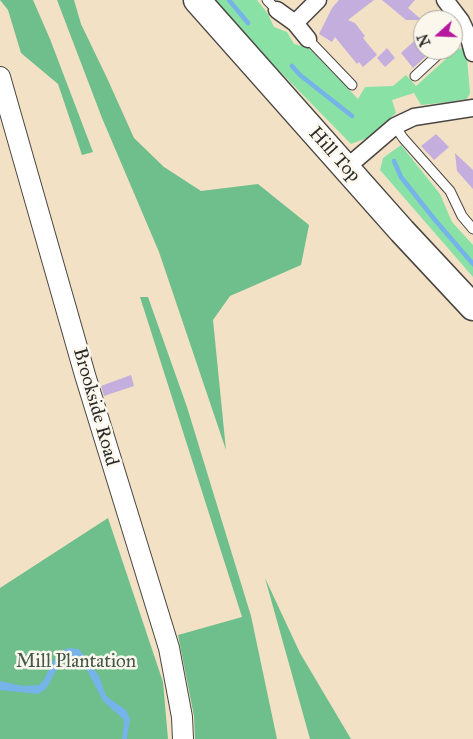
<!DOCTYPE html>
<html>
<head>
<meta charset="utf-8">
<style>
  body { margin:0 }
  #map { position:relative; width:473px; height:739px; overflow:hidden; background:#f3e1c6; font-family:"IM FELL Great Primer",serif }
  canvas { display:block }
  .north { position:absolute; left:413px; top:10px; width:50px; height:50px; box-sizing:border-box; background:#fbf7ec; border:1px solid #a8a59f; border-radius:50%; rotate:250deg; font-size:14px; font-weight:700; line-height:20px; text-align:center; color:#2b2b2b }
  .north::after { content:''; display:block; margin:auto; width:18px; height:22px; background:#b5179e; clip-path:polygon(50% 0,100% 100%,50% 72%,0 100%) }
</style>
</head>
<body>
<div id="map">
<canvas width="473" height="739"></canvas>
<div class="north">N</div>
</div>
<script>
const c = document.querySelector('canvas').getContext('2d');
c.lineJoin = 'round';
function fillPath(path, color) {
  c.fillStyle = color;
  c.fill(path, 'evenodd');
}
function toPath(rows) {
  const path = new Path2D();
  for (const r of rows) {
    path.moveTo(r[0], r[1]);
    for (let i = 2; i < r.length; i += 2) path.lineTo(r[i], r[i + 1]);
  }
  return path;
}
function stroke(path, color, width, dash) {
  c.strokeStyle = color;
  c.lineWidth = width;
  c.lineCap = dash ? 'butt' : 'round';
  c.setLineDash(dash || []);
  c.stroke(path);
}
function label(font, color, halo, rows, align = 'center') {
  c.font = font + ' "IM FELL Great Primer",serif';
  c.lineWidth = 5;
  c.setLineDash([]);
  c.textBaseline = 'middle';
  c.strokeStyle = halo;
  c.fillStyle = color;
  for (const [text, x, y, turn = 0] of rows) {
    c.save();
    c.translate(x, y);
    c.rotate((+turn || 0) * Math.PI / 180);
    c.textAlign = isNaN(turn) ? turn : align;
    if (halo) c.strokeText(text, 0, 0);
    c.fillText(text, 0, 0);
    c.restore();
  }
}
fillPath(toPath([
  [214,0,257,0,268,14,274,27,287,32,294,44,309,48,358,99,365,87,393,86,406,75,416,86,456,50,465,47,467,58,470,93,467,99,449,102,421,105,414,93,392,100,396,113,367,138,351,144,255,46],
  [401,145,440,194,452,222,473,245,473,277,380,170,383,158]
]), '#89e1a6');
fillPath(toPath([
  [0,0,33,0,50,39,93,152,82,155,58,84,21,53,8,10],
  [57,0,74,0,81,24,107,78,134,138,164,167,201,191,258,184,309,225,301,265,230,296,213,320,226,450,159,252,102,118],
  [140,297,148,297,187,407,251,616,277,739,195,739,194,716,178,635,242,617],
  [108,518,163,682,168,739,0,739,0,588],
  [265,578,300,653,351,739,310,739]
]), '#6ebf8b');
fillPath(toPath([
  [68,648,79,649,99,676,106,696,126,710,130,719,127,739,122,739,124,724,123,719,103,701,87,670,77,658,69,657,61,661,46,689,38,694,0,690,0,681,23,686,39,685,43,681,54,660,60,652]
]), '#75b3e8');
stroke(toPath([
  [229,0,248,23],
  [292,66,300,75,352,116],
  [394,161,401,177,435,220,473,264]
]), '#75b3e8', 4.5);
fillPath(toPath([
  [339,0,374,0,348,20,355,23,365,36,363,38,377,55,363,67,359,62,357,64,335,37,332,42,319,34,332,8],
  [382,0,415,0,408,8,422,20,406,20],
  [423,33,423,50,433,50,413,68,401,53],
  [387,48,395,58,385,67,377,58],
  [436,134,449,147,434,160,421,146],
  [455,153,473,170,473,189,457,171],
  [131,375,134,386,104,396,101,386]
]), '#c3aede');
const service = toPath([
  [267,0,277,10],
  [308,39,352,85],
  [453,41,467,34],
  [415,76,443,50],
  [395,126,403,138,450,191,462,216,473,229]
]);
const minor = toPath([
  [445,0,461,21,469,38,473,53],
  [277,10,295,23,308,39],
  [295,23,318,0],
  [346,168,395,126,414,117,473,108]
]);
const tertiary = toPath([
  [0,77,85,375,169,648,182,717,183,739]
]);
const primary = toPath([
  [197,0,402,231,473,307]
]);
stroke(service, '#494642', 11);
stroke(minor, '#494642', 19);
stroke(tertiary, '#494642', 22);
stroke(primary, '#494642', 29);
stroke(service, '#fff', 9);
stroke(minor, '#fff', 16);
stroke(tertiary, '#fff', 20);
stroke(primary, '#fff', 26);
label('19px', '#2b2b2b', '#fbf7ec', [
  ["Hill Top",334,155,48],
  ["Brookside Road",95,407,74]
]);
label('19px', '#42584a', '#fbf7ec', [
  ["Mill Plantation",76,662]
]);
</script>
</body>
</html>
